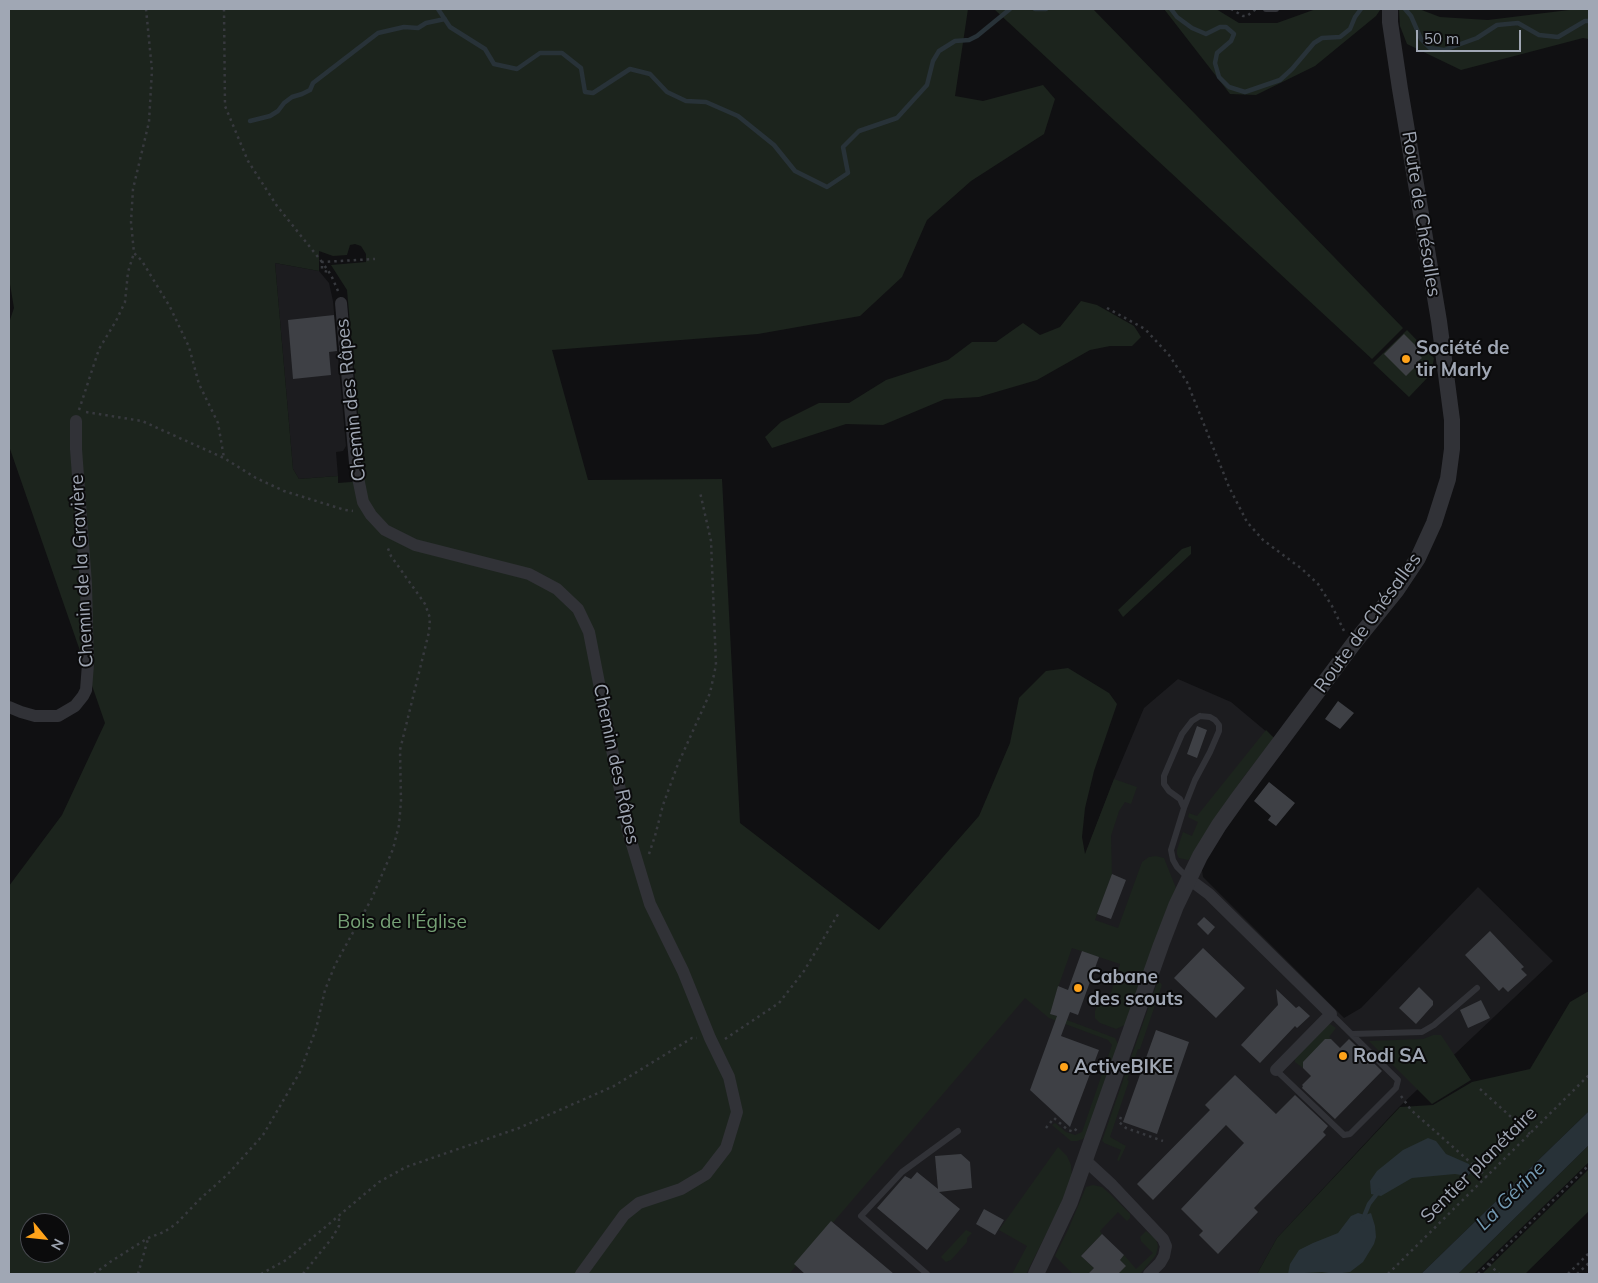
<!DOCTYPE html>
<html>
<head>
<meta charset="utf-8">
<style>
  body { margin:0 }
  #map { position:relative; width:1598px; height:1283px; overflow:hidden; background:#101012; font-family:Mulish,sans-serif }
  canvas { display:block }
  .frame { position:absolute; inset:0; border:10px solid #a0a7b4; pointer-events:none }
  .north { position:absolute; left:20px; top:1213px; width:50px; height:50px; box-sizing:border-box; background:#0b0b0c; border:1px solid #47494f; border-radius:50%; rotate:118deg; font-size:14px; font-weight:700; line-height:20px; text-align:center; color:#a0a7b4 }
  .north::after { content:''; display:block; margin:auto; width:18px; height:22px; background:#ffa31a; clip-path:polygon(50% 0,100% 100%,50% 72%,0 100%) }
  .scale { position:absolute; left:1416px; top:30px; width:105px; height:22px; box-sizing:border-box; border:2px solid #a0a7b4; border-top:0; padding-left:6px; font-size:15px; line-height:18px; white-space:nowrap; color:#a0a7b4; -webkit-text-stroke:4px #0b0b0c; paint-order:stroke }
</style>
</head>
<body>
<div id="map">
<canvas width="1598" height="1283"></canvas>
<div class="frame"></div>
<div class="north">N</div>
<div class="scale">50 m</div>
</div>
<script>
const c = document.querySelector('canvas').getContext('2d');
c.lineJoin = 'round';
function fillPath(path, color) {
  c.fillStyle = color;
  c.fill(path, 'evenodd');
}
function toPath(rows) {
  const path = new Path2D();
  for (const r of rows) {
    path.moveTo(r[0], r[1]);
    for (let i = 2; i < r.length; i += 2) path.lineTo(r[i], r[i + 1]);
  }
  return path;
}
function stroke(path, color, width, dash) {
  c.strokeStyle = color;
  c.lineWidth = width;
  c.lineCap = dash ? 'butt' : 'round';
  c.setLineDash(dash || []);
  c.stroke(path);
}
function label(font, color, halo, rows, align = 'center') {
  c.font = font + ' Mulish,sans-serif';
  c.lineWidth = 4;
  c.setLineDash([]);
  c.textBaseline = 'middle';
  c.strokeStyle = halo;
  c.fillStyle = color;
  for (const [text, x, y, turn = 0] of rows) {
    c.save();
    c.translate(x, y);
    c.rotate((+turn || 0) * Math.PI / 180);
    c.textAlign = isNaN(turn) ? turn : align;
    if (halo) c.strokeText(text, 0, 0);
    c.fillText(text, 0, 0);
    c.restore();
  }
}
fillPath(toPath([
  [275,263,319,271,329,283,333,301,346,446,343,451,336,452,338,476,299,479,293,469],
  [1178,679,1231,702,1274,738,1200,856,1203,877,1344,1018,1361,1008,1478,887,1553,961,1399,1107,1277,1238,1257,1274,787,1274,1085,855,1114,779,1144,708]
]), '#1c1c1f');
fillPath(toPath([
  [9,9,968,9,955,96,983,101,1043,85,1055,99,1044,134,971,181,927,220,902,277,860,316,758,334,552,350,588,480,722,479,740,823,879,930,979,816,1010,743,1019,698,1046,671,1068,668,1109,693,1117,704,1094,771,1085,808,1082,837,1085,854,1114,779,1137,787,1131,804,1125,802,1119,811,1111,836,1112,874,1095,920,1118,928,1142,862,1149,857,1156,856,1164,858,1176,888,1125,1025,1116,1029,1100,1023,1095,1018,1095,1011,1099,1000,1108,1002,1120,964,1072,948,1055,996,1056,997,1051,1014,1115,1038,1118,1044,1087,1135,1083,1139,1077,1141,1071,1141,1052,1125,1055,1123,1066,1132,1075,1135,1082,1132,1112,1045,1108,1040,1049,1018,1025,998,789,1274,9,1274,9,886,62,815,105,723,9,446,9,323,14,308,9,278],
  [355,244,361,246,366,254,366,262,331,265,347,290,364,481,338,483,338,476,299,479,293,469,275,263,319,271,319,251,333,256,347,255,350,245],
  [30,1223,60,1223,60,1253,30,1253],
  [994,9,1093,9,1403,328,1372,359],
  [1164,9,1216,9,1239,23,1277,23,1316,9,1380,10,1376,16,1315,66,1256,95,1230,94],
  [1399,9,1419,9,1440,17,1488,20,1577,9,1589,9,1589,39,1583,38,1461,70,1407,44,1400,26],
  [1081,301,1097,305,1134,326,1141,337,1132,346,1110,346,1090,350,1037,380,979,397,945,399,883,425,846,424,772,448,765,437,781,422,819,403,849,403,886,380,948,360,972,342,996,342,1023,323,1040,335,1060,327],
  [1407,330,1434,358,1431,374,1409,397,1373,363],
  [1191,546,1191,554,1123,617,1118,610,1182,549],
  [1266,730,1274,738,1242,779,1192,856,1188,860,1179,858,1177,854,1177,850,1183,832,1192,836,1198,822,1188,817,1189,813,1197,816],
  [1158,980,1162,985,1140,1049,1138,1049,1127,1080,1129,1081,1110,1137,1126,1146,1119,1161,1117,1160,1121,1150,1104,1143,1104,1142,1102,1141],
  [1589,991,1589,1111,1421,1274,1257,1274,1277,1238,1400,1107,1433,1105,1472,1082,1530,1069,1570,1002],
  [1330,1024,1336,1028,1329,1037,1331,1039,1303,1068,1295,1062,1295,1058,1326,1025],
  [1433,1035,1441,1035,1471,1080,1432,1104,1369,1041,1423,1039],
  [1589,1145,1589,1162,1474,1274,1458,1274],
  [1058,1147,1067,1156,1071,1165,1072,1178,1058,1210,1026,1274,1012,1274,1027,1246,999,1230],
  [1589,1169,1589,1211,1525,1274,1482,1274],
  [1093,1185,1102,1187,1109,1193,1130,1214,1130,1218,1127,1221,1118,1212,1100,1231,1102,1234,1081,1256,1094,1268,1088,1274,1073,1274,1055,1256,1068,1230,1086,1187],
  [966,1230,972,1233,967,1238,967,1242,951,1260,946,1262,941,1257],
  [1146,1231,1156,1239,1158,1246,1156,1255,1140,1274,1118,1274,1126,1266,1120,1260,1124,1255,1136,1269,1153,1253,1141,1241,1140,1237]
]), '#1c241d');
fillPath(toPath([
  [1589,1111,1589,1145,1458,1274,1421,1274],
  [1428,1138,1436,1141,1446,1154,1469,1164,1472,1172,1467,1176,1455,1174,1412,1178,1381,1196,1371,1194,1370,1181,1377,1171,1403,1150],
  [1358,1213,1365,1215,1371,1213,1375,1226,1376,1237,1374,1244,1363,1262,1350,1272,1335,1274,1322,1272,1288,1274,1290,1264,1299,1250,1313,1243,1338,1233,1351,1216]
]), '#283238');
stroke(toPath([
  [438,9,450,27,485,49,494,64,517,69,540,53,562,53,581,68,585,92,593,93,630,69,650,74,667,92,686,101,706,102,738,116,774,145,795,171,827,187,848,173,843,147,859,131,897,118,927,85,933,61,939,51,955,41,969,40,977,36,1010,9],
  [1035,9,1046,9],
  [1171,9,1177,17,1192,28,1206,34,1220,27,1226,27,1234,34,1231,41,1217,53,1215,63,1219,77,1229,87,1245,92,1280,80,1292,69,1314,43,1322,38,1340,37,1350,29,1355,17,1361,9],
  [1405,9,1411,16,1421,39,1430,48,1444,50,1477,38,1497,25,1518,23,1539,35,1558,37,1585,21,1589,21],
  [250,121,270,116,278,111,284,103,292,97,302,94,310,90,313,83,378,33,404,27,418,28,426,23,445,19],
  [1467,1169,1477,1174],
  [1363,1219,1369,1204,1379,1191]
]), '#283238', 4.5);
fillPath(toPath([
  [334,315,337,351,329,352,331,375,293,379,288,320],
  [1404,334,1421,351,1418,354,1422,358,1417,362,1418,364,1406,376,1384,354],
  [1338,701,1354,713,1340,729,1325,719],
  [1197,726,1207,730,1197,758,1187,754],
  [1269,782,1295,803,1276,826,1268,820,1271,816,1254,801],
  [1112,874,1126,880,1111,919,1097,914],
  [1204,917,1215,927,1208,935,1197,924],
  [1490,931,1524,967,1521,969,1527,975,1508,992,1503,987,1499,991,1465,955],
  [1203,948,1245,988,1216,1018,1174,978],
  [1082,951,1099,957,1078,1015,1070,1012,1061,1036,1099,1050,1070,1127,1030,1090,1057,1016,1050,1014,1058,986,1068,990],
  [1419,987,1433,1001,1433,1005,1416,1024,1399,1008],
  [1276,989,1296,1008,1299,1006,1310,1016,1297,1028,1295,1026,1260,1063,1241,1045,1278,1005],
  [1481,1000,1490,1018,1468,1028,1460,1010],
  [1156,1030,1189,1042,1157,1134,1123,1122],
  [1325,1039,1331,1039,1340,1048,1349,1039,1382,1071,1335,1119,1302,1088,1303,1086,1302,1085,1311,1076,1303,1068,1303,1062],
  [1235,1075,1276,1114,1295,1095,1328,1126,1323,1132,1326,1135,1254,1208,1258,1212,1218,1254,1199,1235,1203,1231,1181,1209,1244,1143,1226,1125,1153,1200,1137,1184,1210,1110,1205,1105],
  [961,1154,970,1162,972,1188,939,1192,960,1209,927,1250,877,1208,905,1176,911,1179,917,1172,938,1189,935,1156],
  [984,1209,1004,1220,995,1235,976,1224],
  [831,1221,894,1274,805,1274,794,1264],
  [1102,1234,1124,1255,1120,1260,1126,1266,1118,1274,1088,1274,1094,1268,1081,1256]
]), '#3e4045');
stroke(toPath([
  [146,9,152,70,149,122,133,189,131,222,134,253,142,261,170,307,189,347,199,384,218,423,224,458],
  [224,9,225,106,248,161,277,206,322,262,322,269,324,271,329,272],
  [1231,9,1243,16,1247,16,1256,9],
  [338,291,331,275,322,262,375,259],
  [1107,308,1145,329,1169,355,1187,382,1229,487,1247,522,1263,540,1302,569,1318,584,1332,606,1345,633],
  [79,410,99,349,116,321,125,302,128,272,134,253],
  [86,412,142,421,224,458,256,478,284,491,345,510,353,511],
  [649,854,655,836,663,805,678,764,710,693,716,665,711,541,700,492],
  [725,1039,779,1003,804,971,840,911],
  [1480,1089,1530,1134],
  [1401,1096,1411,1110,1487,1177],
  [1121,1117,1119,1122,1126,1128,1163,1141],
  [1046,1128,1054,1118,1068,1130,1074,1132,1077,1128],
  [1489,1264,1499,1274],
  [94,1274,110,1262,148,1238,164,1232,176,1224,200,1199,228,1174,263,1135,300,1072,316,1029,325,990,335,965,372,898,393,849,399,825,401,801,400,750,429,632,430,618,425,604,391,556,387,546],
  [138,1274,148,1239],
  [261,1274,286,1260,379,1182,406,1167,519,1128,614,1086,692,1038,697,1038],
  [303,1274,332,1238,339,1226,339,1216],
  [1388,1274,1589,1075],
  [1478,1274,1589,1165],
  [1568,1274,1589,1253],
  [1577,1274,1589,1263]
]), '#37393e', 2.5, [2.5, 4]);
stroke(toPath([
  [1266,9,1276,9],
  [1200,716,1210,717,1215,720,1219,725,1219,731,1210,752,1195,780,1184,808,1180,799,1169,791,1164,784,1164,776,1182,734,1192,721,1200,716],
  [1184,808,1171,850,1173,860,1177,867,1188,878],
  [1352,1034,1422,1032,1434,1025,1477,988],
  [1276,1070,1344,1135,1350,1134,1396,1088,1398,1080,1331,1014],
  [927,1274,861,1216,902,1172,958,1131]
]), '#313237', 6);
stroke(toPath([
  [341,303,355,463,363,502,371,515,385,530,415,545,529,574,557,589,578,609,589,632,628,831,650,904,683,971,710,1038,729,1077,737,1112,726,1148,706,1174,681,1189,639,1203,624,1215,581,1274],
  [9,707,21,712,35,716,58,716,75,706,83,696,86,690,88,664,86,584,76,449,76,421],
  [1189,879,1209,894,1331,1014,1276,1070],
  [1086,1161,1112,1185,1163,1239,1166,1246,1164,1256,1160,1263,1149,1274]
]), '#313237', 12);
stroke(toPath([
  [1036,1274,1070,1202,1161,945,1176,906,1200,856,1219,825,1239,797,1354,643,1396,591,1418,558,1434,523,1448,479,1452,449,1452,420,1439,321,1400,89,1390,22,1390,9]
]), '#313237', 16);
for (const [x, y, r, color] of [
  [1406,359,5,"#ffa31a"],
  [1078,988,5,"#ffa31a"],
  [1343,1056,5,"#ffa31a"],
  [1064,1067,5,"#ffa31a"]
]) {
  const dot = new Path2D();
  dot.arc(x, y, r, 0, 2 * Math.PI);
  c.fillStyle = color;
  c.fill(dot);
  stroke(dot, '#0b0b0c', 2);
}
label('19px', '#a0a7b4', '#0b0b0c', [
  ["Route de Chésalles",1421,214,81],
  ["Chemin des Râpes",351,400,-96],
  ["Chemin de la Gravière",82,571,-93],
  ["Route de Chésalles",1368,623,-54],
  ["Chemin des Râpes",616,764,78],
  ["Sentier planétaire",1479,1165,-45]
]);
label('bold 19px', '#a0a7b4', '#0b0b0c', [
  ["Société de",1416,348],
  ["tir Marly",1416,370],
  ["Cabane",1088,977],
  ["des scouts",1088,999],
  ["Rodi SA",1353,1056],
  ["ActiveBIKE",1074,1067]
], 'left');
label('19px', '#75a075', '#0b0b0c', [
  ["Bois de l'Église",402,922]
]);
label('italic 20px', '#7399b2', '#0b0b0c', [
  ["La Gérine",1511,1196,-45]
]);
</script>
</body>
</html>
